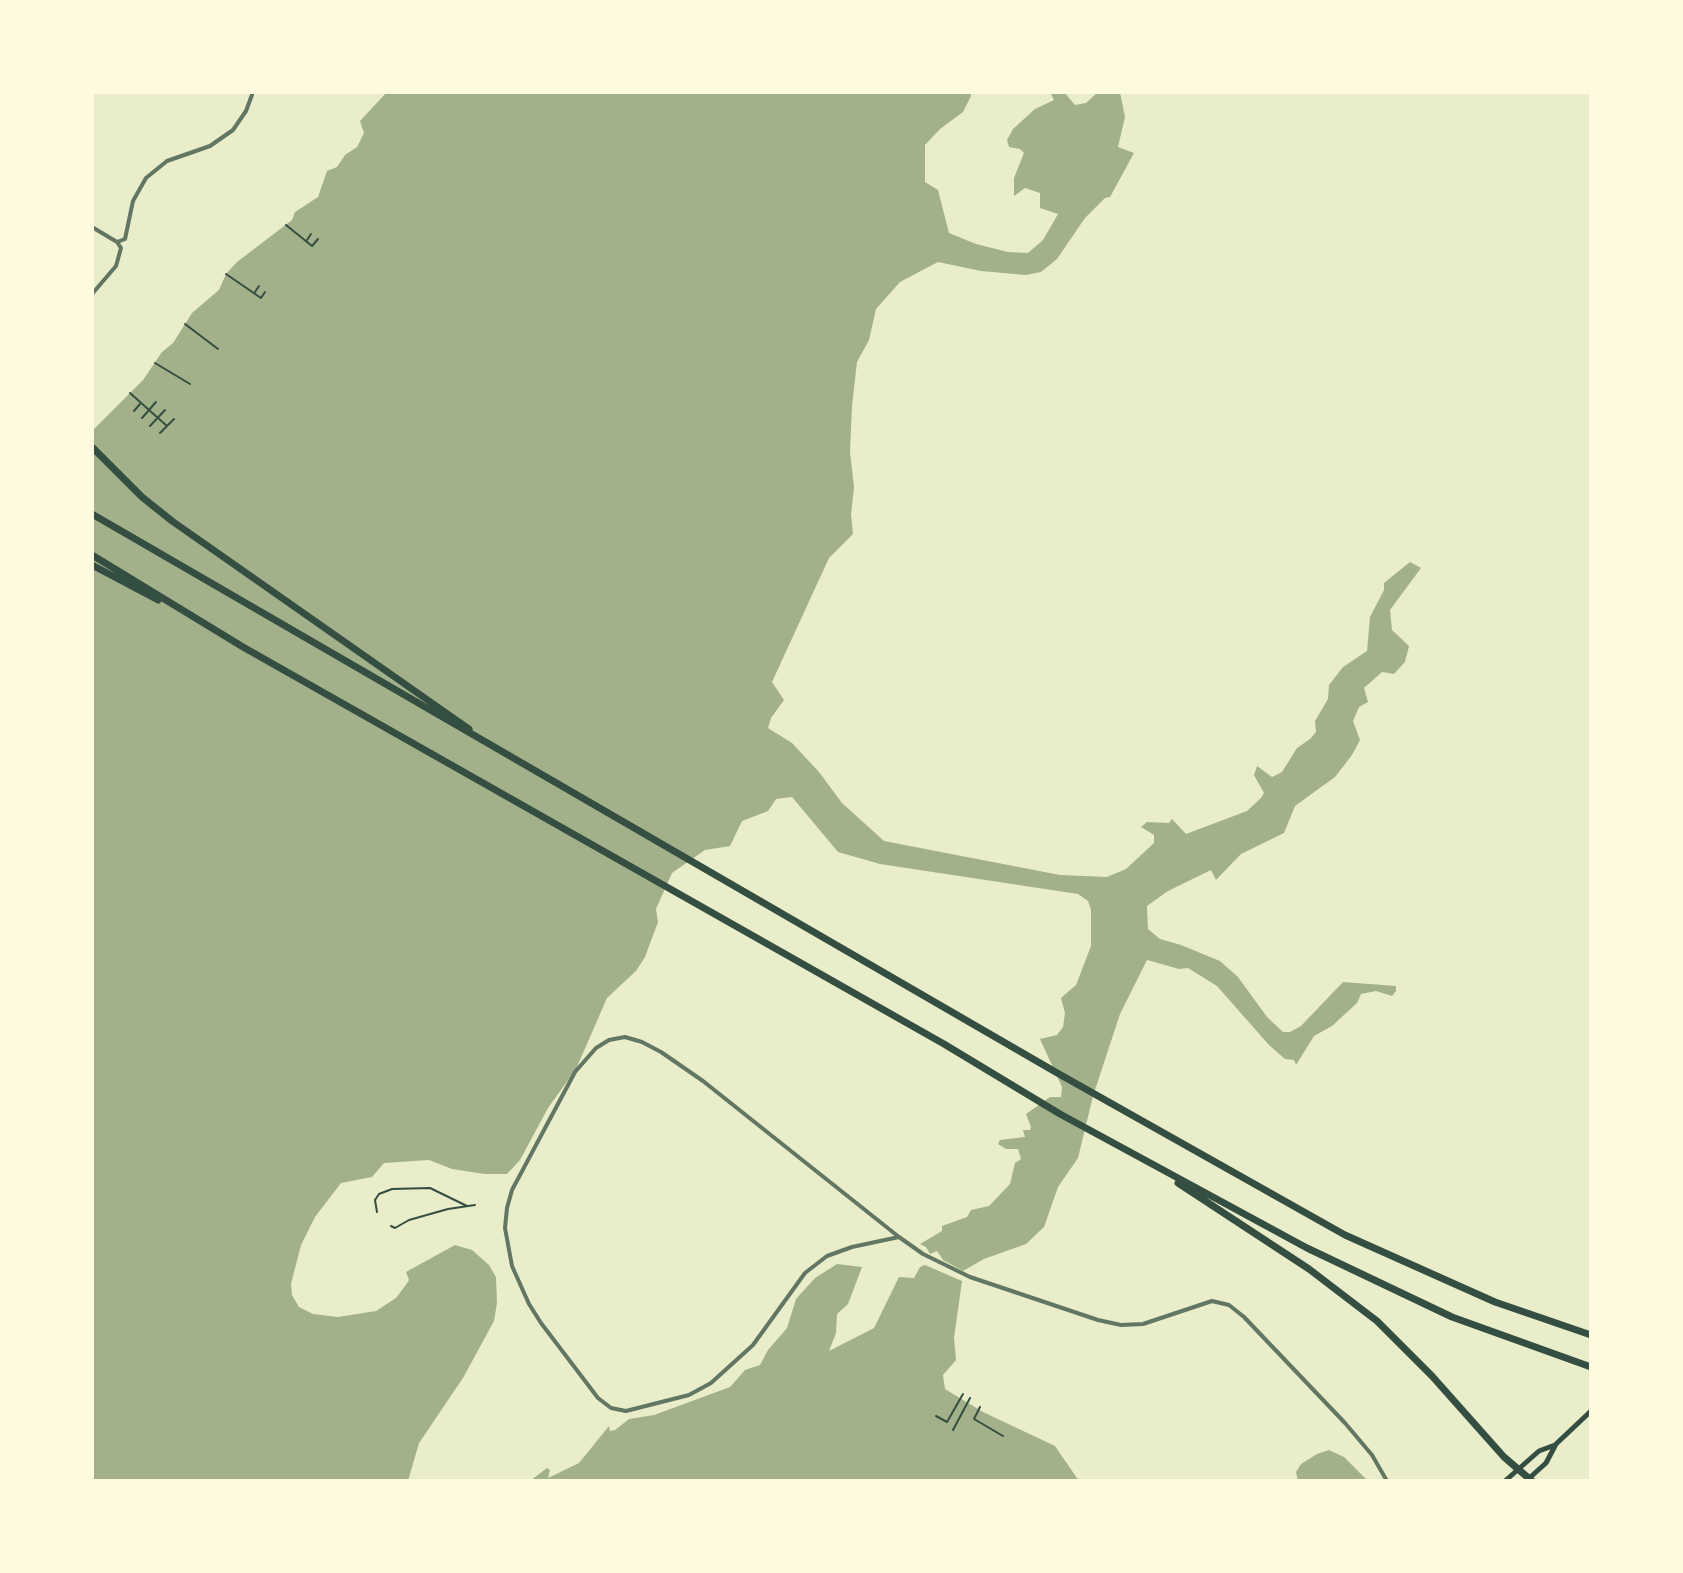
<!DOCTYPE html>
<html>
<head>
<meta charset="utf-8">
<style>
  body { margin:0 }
  #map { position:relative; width:1683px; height:1573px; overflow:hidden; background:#e9edc9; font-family:"Fira Sans",sans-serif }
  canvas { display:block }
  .frame { position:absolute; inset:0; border:94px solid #fefae0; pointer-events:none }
</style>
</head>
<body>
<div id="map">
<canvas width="1683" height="1573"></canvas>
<div class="frame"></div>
</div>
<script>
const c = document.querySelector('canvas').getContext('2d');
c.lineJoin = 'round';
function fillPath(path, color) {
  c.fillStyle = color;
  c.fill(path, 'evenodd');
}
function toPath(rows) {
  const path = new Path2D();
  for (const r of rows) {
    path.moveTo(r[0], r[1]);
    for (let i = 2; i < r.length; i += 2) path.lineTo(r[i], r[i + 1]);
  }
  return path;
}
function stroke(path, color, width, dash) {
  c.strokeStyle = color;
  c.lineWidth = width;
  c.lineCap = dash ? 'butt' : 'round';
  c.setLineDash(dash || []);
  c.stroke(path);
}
fillPath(toPath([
  [387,92,970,92,971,96,963,112,940,129,925,145,925,182,938,190,949,233,976,244,1008,252,1028,253,1043,240,1058,214,1040,208,1040,193,1025,188,1014,196,1014,178,1024,153,1020,149,1009,147,1007,140,1013,129,1035,109,1054,100,1050,92,1064,92,1075,105,1086,103,1098,92,1120,92,1125,117,1118,147,1134,153,1110,197,1105,198,1085,218,1057,259,1041,272,1026,275,981,271,938,262,900,282,876,309,869,340,857,362,852,406,850,452,854,487,851,515,853,534,829,558,772,682,784,700,771,718,768,728,792,743,819,772,842,803,884,841,1060,875,1107,877,1126,869,1154,843,1154,835,1141,827,1147,822,1169,823,1172,819,1186,834,1247,811,1261,798,1264,793,1254,775,1257,766,1272,777,1282,772,1297,748,1310,739,1316,732,1315,721,1328,699,1329,685,1343,667,1367,651,1370,617,1384,590,1384,583,1410,562,1421,568,1390,610,1392,630,1409,646,1405,662,1394,674,1382,672,1364,688,1368,702,1359,707,1353,721,1360,740,1352,755,1335,777,1295,806,1284,833,1241,854,1216,880,1211,870,1168,891,1147,906,1148,929,1160,939,1181,945,1220,961,1238,977,1267,1017,1283,1032,1290,1032,1301,1026,1343,982,1396,986,1396,991,1392,996,1376,991,1361,994,1357,1003,1332,1026,1314,1036,1296,1065,1294,1060,1285,1059,1269,1045,1217,986,1188,968,1179,969,1147,960,1120,1014,1093,1096,1078,1158,1058,1187,1044,1227,1026,1244,984,1259,963,1271,943,1260,937,1251,930,1254,926,1247,920,1244,942,1231,942,1226,967,1217,971,1210,989,1206,1010,1184,1015,1163,1021,1159,1018,1149,1006,1149,998,1144,1000,1140,1025,1137,1023,1130,1030,1130,1031,1127,1026,1114,1050,1097,1061,1097,1062,1087,1040,1039,1057,1035,1063,1027,1065,1013,1061,998,1076,985,1091,946,1091,910,1088,901,1078,894,880,864,838,852,792,797,776,799,768,811,742,821,730,846,705,850,672,873,656,909,658,922,645,957,636,971,607,998,576,1069,548,1108,520,1160,507,1174,485,1174,452,1169,429,1160,384,1163,372,1177,341,1183,315,1217,301,1245,291,1284,292,1295,299,1307,313,1314,338,1317,376,1311,396,1298,405,1286,409,1280,406,1272,455,1245,472,1250,489,1265,496,1277,497,1303,494,1321,463,1378,419,1443,408,1481,92,1481,92,431,143,380,162,352,173,343,192,313,219,290,226,274,237,262,292,220,295,212,318,197,327,171,337,167,345,155,357,147,364,133,360,121],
  [837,1264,862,1267,848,1304,837,1314,836,1333,829,1351,874,1328,899,1277,914,1278,920,1267,925,1265,962,1281,954,1338,956,1360,943,1375,945,1389,983,1412,1055,1446,1079,1481,530,1481,547,1468,550,1470,548,1478,579,1463,609,1426,610,1431,615,1430,629,1419,654,1415,730,1387,745,1370,760,1365,768,1350,787,1328,796,1299,815,1278],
  [1329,1450,1344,1457,1368,1481,1298,1481,1296,1472,1301,1464,1317,1454]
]), '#a3b18a');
stroke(toPath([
  [286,225,312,246,318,239],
  [307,240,311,234],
  [226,274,261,298,265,292],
  [255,292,259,286],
  [185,324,218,349],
  [155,363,190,384],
  [130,393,167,426],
  [134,411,140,404],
  [142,418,156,402],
  [150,426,165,410],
  [160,433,174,419],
  [377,1212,375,1200,379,1194,392,1189,430,1188,467,1206],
  [391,1226,395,1228,409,1220,448,1209,475,1205],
  [980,1407,974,1419,1003,1436],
  [936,1416,947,1422,963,1394],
  [953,1430,970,1398]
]), '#344e41', 2);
stroke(toPath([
  [92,227,117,242,125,239,133,201,146,178,167,161,210,146,233,130,246,111,253,92],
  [92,294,116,266,121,248,117,242],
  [625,1037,642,1042,661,1052,703,1081,899,1237,852,1247,827,1256,805,1273,753,1345,711,1383,689,1395,626,1411,611,1408,598,1398,541,1323,529,1304,512,1266,505,1228,507,1208,512,1190,575,1072,596,1048,609,1040,625,1037],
  [899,1237,923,1254,970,1277,1098,1320,1121,1325,1143,1324,1212,1301,1229,1305,1244,1317,1345,1423,1372,1455,1387,1481]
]), '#617663', 4);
stroke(toPath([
  [1505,1481,1539,1451,1555,1445,1591,1411],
  [1526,1481,1546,1463,1555,1446]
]), '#344e41', 5);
stroke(toPath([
  [92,447,142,497,172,521,469,729],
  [92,514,1059,1074,1345,1235,1495,1302,1591,1335],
  [92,555,243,647,944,1044,1060,1114,1307,1248,1452,1317,1591,1367],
  [92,565,158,600],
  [1178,1183,1309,1269,1377,1321,1432,1376,1504,1457,1532,1481]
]), '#344e41', 7);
</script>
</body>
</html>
